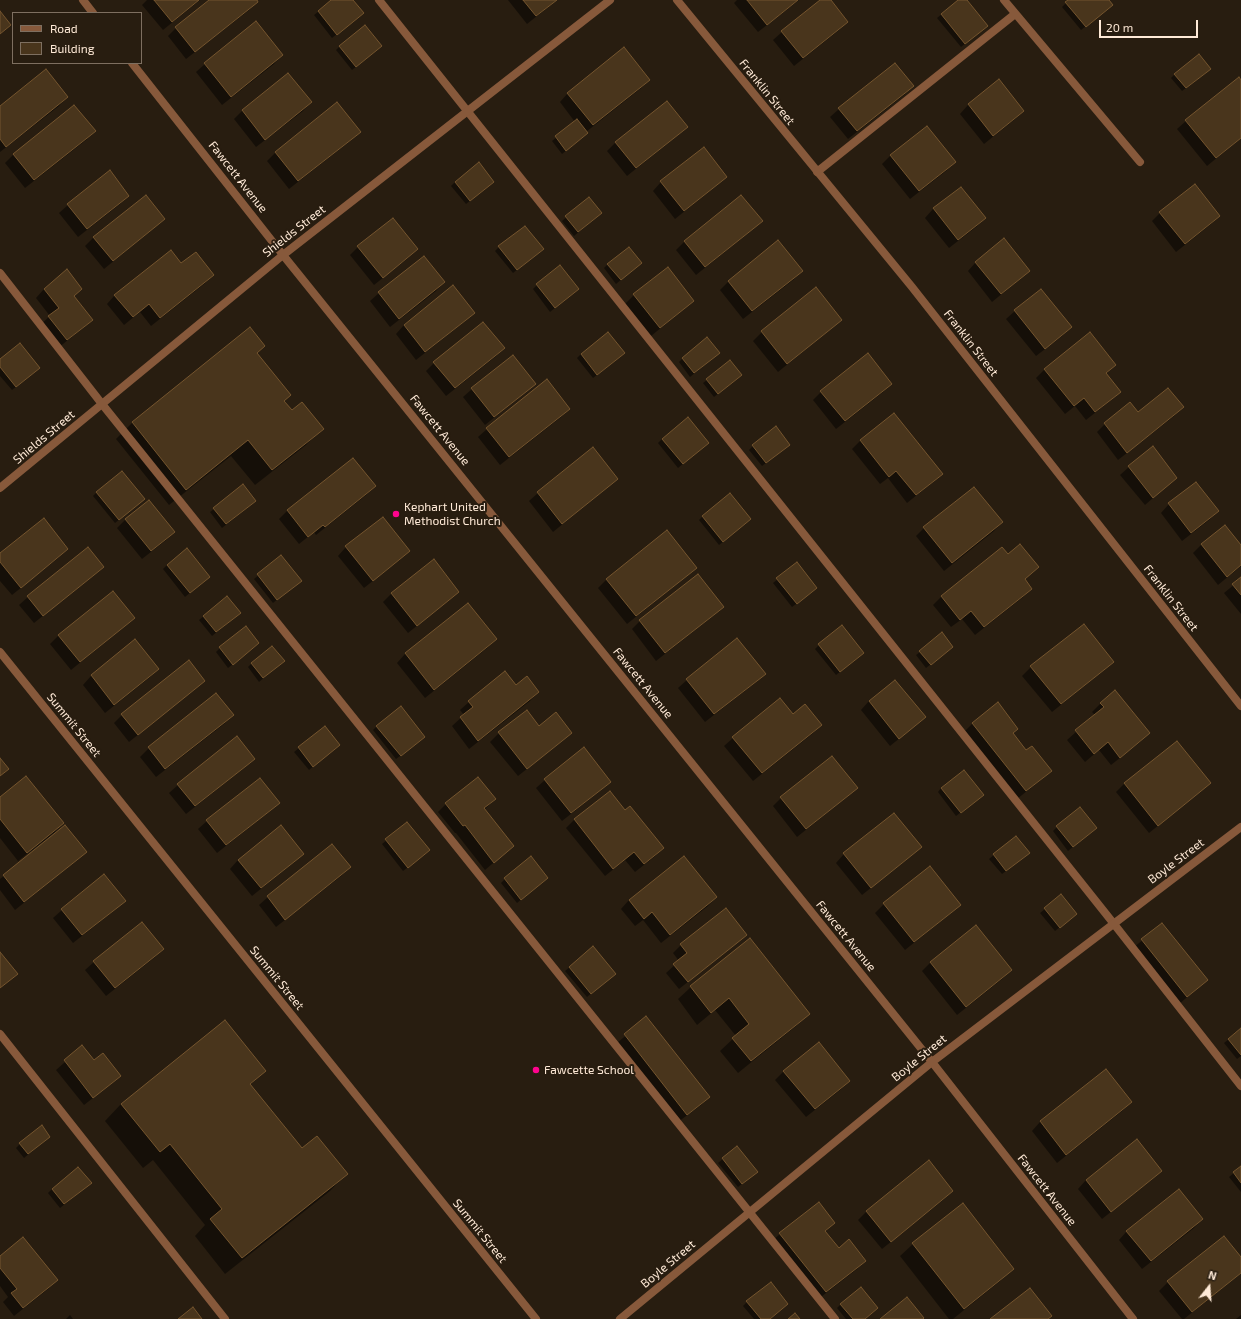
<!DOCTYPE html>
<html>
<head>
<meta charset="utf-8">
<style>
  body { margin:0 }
  #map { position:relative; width:1241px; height:1319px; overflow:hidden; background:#281d10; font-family:"Exo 2",sans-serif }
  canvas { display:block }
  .legend { position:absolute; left:12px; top:12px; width:130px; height:52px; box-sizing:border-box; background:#281d10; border:1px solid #7e6f60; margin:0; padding:5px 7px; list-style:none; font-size:12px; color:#ffead7 }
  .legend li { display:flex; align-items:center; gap:8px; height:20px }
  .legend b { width:20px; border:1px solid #7e6f60 }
  .north { position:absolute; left:1189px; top:1267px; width:40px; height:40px; -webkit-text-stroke:3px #281d10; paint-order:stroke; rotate:17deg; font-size:11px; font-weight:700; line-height:16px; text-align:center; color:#ffead7 }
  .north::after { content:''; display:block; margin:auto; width:14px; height:18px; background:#ffead7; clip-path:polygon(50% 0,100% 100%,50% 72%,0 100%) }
  .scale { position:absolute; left:1099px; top:20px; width:99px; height:18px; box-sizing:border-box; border:2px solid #ffead7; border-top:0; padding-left:5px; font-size:12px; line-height:14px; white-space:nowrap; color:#ffead7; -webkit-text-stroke:3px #281d10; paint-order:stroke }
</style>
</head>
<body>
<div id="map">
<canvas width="1241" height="1319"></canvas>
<ul class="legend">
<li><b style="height:5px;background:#87593b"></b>Road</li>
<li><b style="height:11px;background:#49351c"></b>Building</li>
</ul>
<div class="north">N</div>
<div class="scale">20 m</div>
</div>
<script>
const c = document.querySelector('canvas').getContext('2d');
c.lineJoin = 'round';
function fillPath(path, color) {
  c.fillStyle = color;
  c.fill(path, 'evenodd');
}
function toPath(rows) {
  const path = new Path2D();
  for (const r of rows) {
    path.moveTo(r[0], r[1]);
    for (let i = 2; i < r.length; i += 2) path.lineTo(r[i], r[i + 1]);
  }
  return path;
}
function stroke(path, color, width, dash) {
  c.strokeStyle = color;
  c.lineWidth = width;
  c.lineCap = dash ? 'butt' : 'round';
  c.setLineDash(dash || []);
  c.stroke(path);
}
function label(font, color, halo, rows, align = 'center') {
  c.font = font + ' "Exo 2",sans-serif';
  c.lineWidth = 4;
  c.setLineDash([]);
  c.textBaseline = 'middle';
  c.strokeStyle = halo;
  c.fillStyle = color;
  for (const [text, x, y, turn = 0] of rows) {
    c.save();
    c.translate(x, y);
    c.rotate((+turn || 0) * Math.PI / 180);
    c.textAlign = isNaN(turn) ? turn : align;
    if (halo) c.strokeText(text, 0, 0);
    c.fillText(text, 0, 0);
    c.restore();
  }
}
fillPath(toPath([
  [147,0,200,0,163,30,142,5],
  [211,0,256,0,257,2,249,10,186,59,168,36,176,28],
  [333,0,352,0,358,17,332,38,314,15],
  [508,0,557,0,527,24],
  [737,0,799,0,758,32,734,3],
  [821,0,830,0,847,22,839,30,794,66,773,40,782,32],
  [959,0,966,0,987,26,961,47,937,18],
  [1069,0,1108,0,1108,9,1081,30,1062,7],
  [339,47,377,50,352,70,336,50],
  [282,55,274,64,222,105,196,72,205,64],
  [1206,73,1182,91,1171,78,1175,74],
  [288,74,311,102,303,111,256,147,234,119,242,111],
  [649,80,641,88,586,132,583,137,562,154,552,141,575,122,560,102,568,93],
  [999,81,1023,111,1015,119,984,144,960,114,968,105],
  [1241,81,1241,138,1207,166,1177,129,1186,121],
  [912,86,904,95,848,139,830,117,839,109],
  [67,97,59,106,0,152,0,107],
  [74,106,94,131,86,140,25,188,5,163,13,155],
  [686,127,678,135,627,176,607,151,616,142],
  [359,132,351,140,289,189,267,161,276,152],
  [891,155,954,162,946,171,910,199,882,164],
  [726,176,717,185,675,219,653,191,661,182],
  [455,182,493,182,466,204,451,186],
  [960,188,985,218,976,227,949,248,925,218,933,209],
  [128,195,120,204,78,237,59,213,68,205],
  [589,198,601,213,574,236,562,221],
  [1160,213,1219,216,1211,224,1176,252,1152,221],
  [164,219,155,227,104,269,85,246,94,237],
  [762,221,753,229,696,275,676,250,685,241],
  [778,242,802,271,793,280,743,319,720,290,728,282],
  [358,247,417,249,408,258,374,285,350,255],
  [499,247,538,253,513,273,495,251],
  [424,257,444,282,436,291,390,327,370,301,379,293],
  [976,262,1029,271,1020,279,992,302,968,271],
  [181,264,213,275,204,284,151,326,140,312,124,325,107,304,115,295],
  [608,264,636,267,616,284,604,268],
  [667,269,693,300,684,309,651,336,625,304,634,295],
  [537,285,578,289,550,312,533,289],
  [453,286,473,313,465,321,416,360,396,334,404,325],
  [44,289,73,297,92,320,83,328,58,348,40,325,50,316,36,298],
  [816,289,840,320,832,328,778,372,753,341,762,332],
  [1041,290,1071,327,1062,336,1036,356,1006,319,1015,311],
  [1090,334,1115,365,1106,374,1120,392,1111,400,1086,420,1075,406,1065,414,1036,378,1044,370],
  [264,346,257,353,283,402,292,412,322,428,306,445,255,485,231,456,169,505,116,439,133,422],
  [504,348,495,357,446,396,426,371,434,363],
  [719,353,690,377,679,362,683,358],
  [581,354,620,357,593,378,577,358],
  [512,357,534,384,526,392,485,425,463,397,472,389],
  [0,360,35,372,12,390,0,376],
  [736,379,714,397,703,383,707,380],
  [891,383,883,392,836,429,813,400,821,392],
  [1182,407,1174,416,1118,460,1097,432,1105,424,1138,414],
  [569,409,561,417,500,465,478,437,487,429],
  [662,439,708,443,678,468,658,443],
  [861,440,941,474,933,482,907,503,888,478,880,484,852,449],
  [753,446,785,448,762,466,749,450],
  [593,449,617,479,608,487,553,532,529,501,538,493],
  [1129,467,1176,478,1145,505,1120,475],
  [374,486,366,495,316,535,314,532,299,544,279,519,288,510],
  [97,492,140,503,115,523,93,496],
  [1169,504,1218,511,1209,520,1182,541,1161,513],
  [251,505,222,528,210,512,214,509],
  [703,516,746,523,719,545,699,520],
  [126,519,174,532,166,540,142,559,117,528],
  [1002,522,994,531,944,571,916,536,924,528],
  [1225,526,1241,546,1241,566,1218,585,1193,553,1201,545],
  [346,547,409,551,400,559,364,588,338,556],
  [67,549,58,558,12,595,0,581,0,554],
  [1002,549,1031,588,1023,597,975,635,962,619,951,627,933,605,941,597],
  [281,556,296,584,273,603,254,579],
  [433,560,458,591,449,600,408,633,383,602,391,594],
  [796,564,812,592,792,607,773,583],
  [167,565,204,581,185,597,163,569],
  [103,567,94,575,34,623,19,605,28,597],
  [696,568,687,576,627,624,598,588,607,579],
  [1241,579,1241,614,1224,593],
  [227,597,236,616,212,636,199,620],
  [468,604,496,639,487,648,425,698,397,663,405,654],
  [722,606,714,615,656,661,632,629,640,621],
  [134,618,125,626,71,670,50,644,59,635],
  [1084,625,1113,662,1104,670,1052,712,1022,676,1031,667],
  [135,641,158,669,150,677,105,713,83,685,91,676],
  [819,645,859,657,836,675,815,649],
  [254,647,228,668,216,652,220,648],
  [952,647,926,668,916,655,920,652],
  [283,661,259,682,248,667,252,663],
  [764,674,756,682,705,722,678,688,687,680],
  [895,681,916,725,890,746,861,710,869,701],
  [516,687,538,692,530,701,469,749,452,726,464,715,460,710,469,702],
  [195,689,129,742,114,723,122,715],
  [216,695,232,715,224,724,156,777,140,757,149,748],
  [1101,703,1149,733,1140,742,1111,765,1099,750,1085,762,1067,740,1095,715,1092,712],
  [997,704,1012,734,1026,751,1050,771,1042,779,1017,799,964,732,972,724],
  [527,711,539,727,571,733,562,741,518,776,490,742,499,733],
  [793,715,821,725,812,734,753,781,724,746,733,738],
  [377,726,420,741,396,759,373,730],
  [325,727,339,745,309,770,294,752],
  [1177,742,1210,783,1201,791,1149,833,1116,792,1124,784],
  [583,748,610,782,601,790,562,821,536,788,545,780],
  [253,759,245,767,186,814,169,793,178,785],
  [260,779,278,803,270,811,217,853,198,829,207,821],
  [856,788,848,796,797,837,773,806,781,798],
  [941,788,978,799,956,816,938,792],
  [610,792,625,812,663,848,654,857,635,872,625,860,605,876,566,828,574,820],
  [0,798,63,823,55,832,18,861,0,838],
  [495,799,484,810,513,846,485,870,456,833,455,833,438,812,446,804],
  [407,823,425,854,403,871,382,844],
  [65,827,86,852,77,860,15,910,0,890,0,879],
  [1057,827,1091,832,1068,851,1053,831],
  [1016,837,1025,857,1002,874,989,859],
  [332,845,350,867,341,876,276,927,259,905,268,897],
  [920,847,912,855,862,895,836,863,844,854],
  [302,854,294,862,252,896,230,869,238,860],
  [684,857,716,897,708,906,661,943,643,920,635,926,621,909,629,900],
  [930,868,959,905,951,913,905,950,875,913,884,904],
  [547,878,517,903,501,883,505,879],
  [1061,896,1076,914,1055,931,1040,913],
  [124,900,116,909,73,943,53,918,62,910],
  [1162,924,1207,980,1178,1005,1133,948],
  [976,926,1011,970,1002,979,957,1015,922,971,930,963],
  [746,935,737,943,679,989,666,973,679,961,673,953,681,945],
  [593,948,610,977,587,997,565,971],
  [163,949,155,957,106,996,85,970,94,962],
  [691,987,809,1013,796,1026,738,1073,720,1051,736,1036,715,1010,697,1025,678,999],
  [646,1018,709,1096,701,1105,678,1122,616,1044],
  [1241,1029,1241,1056,1237,1059,1224,1043],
  [82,1047,94,1061,120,1076,111,1084,84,1105,56,1070],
  [1105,1070,1131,1102,1122,1111,1057,1163,1032,1131,1040,1122],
  [264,1071,250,1085,302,1150,346,1174,330,1191,225,1274,195,1236,205,1225,153,1160,143,1168,105,1121,121,1104],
  [784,1071,849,1081,840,1090,806,1117,775,1080],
  [45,1140,24,1158,16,1148,20,1144],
  [737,1147,752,1176,738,1187,718,1163],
  [1241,1167,1241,1192,1229,1177],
  [1161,1171,1152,1179,1102,1219,1078,1189,1086,1180],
  [86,1187,60,1208,48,1193,52,1189],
  [952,1191,943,1200,882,1249,858,1220,867,1211],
  [818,1203,834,1223,825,1232,839,1249,865,1260,857,1269,817,1300,771,1242,780,1234],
  [1202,1219,1194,1228,1142,1269,1119,1240,1127,1231],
  [1224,1237,1241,1258,1241,1273,1184,1319,1182,1319,1159,1291,1168,1282],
  [913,1244,1013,1268,1000,1281,953,1319,949,1319,900,1256],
  [0,1257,56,1280,48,1289,14,1316,3,1302,8,1297,0,1286],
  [747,1302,787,1304,770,1319,754,1319,743,1306],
  [841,1304,877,1308,865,1319,846,1319,837,1308],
  [70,1315,73,1319,66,1319],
  [1241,1315,1241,1319,1236,1319]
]), '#0007');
const building = toPath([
  [154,0,199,0,172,22,154,0],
  [209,0,257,0,258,2,195,52,175,27,209,0],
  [331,0,353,0,364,13,337,35,318,11,331,0],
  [523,0,557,0,536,16,523,0],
  [747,0,798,0,767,25,747,0],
  [820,0,831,0,848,22,803,58,781,31,820,0],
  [958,0,967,0,988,26,965,44,941,14,958,0],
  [1068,0,1109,0,1113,5,1086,27,1065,2,1068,0],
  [0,11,11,25,0,34,0,11],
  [256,21,283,55,231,97,204,63,256,21],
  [365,25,382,46,356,67,339,46,365,25],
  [624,47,650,80,593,125,567,93,624,47],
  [1199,54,1211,69,1186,88,1174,74,1199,54],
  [895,63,914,86,857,131,838,108,895,63],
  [46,69,68,97,6,147,0,139,0,106,46,69],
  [288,73,312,102,265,140,242,110,288,73],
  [1239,77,1241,80,1241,138,1216,158,1185,120,1239,77],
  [999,79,1024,111,993,136,968,104,999,79],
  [667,101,688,127,636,168,615,142,667,101],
  [337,102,361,132,298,181,275,152,337,102],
  [74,105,96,131,34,180,13,154,74,105],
  [577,119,588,133,566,151,555,136,577,119],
  [927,126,956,162,919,191,890,155,927,126],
  [704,147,727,177,684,211,660,181,704,147],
  [479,162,494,182,470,201,455,182,479,162],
  [110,170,129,196,87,229,67,204,110,170],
  [1195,184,1220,216,1185,244,1159,212,1195,184],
  [961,187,986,218,958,240,933,208,961,187],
  [146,195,165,219,113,261,93,237,146,195],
  [741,195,763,221,705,267,684,241,741,195],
  [589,197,602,213,578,232,565,216,589,197],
  [393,218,418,249,383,278,357,246,393,218],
  [525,226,544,249,517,270,498,246,525,226],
  [1004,238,1030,271,1001,294,975,262,1004,238],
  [778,240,803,271,752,311,728,281,778,240],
  [629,247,642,263,621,280,607,264,629,247],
  [171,250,181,263,196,252,214,275,160,318,149,304,133,317,114,295,171,250],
  [424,256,445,282,399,319,378,292,424,256],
  [560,265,579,289,555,308,536,284,560,265],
  [668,267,694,301,660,328,633,294,668,267],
  [67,269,82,289,74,296,93,320,67,340,48,316,59,308,44,289,67,269],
  [453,285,475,313,425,352,404,325,453,285],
  [816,287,842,320,787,364,761,331,816,287],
  [1041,289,1072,327,1045,349,1014,310,1041,289],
  [483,322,505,348,455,388,433,362,483,322],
  [250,327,265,346,257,353,291,395,284,401,292,410,302,402,324,429,272,470,248,440,186,490,132,422,250,327],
  [608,332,625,353,597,375,581,354,608,332],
  [1090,332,1116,365,1106,373,1121,392,1095,412,1084,398,1074,406,1044,369,1090,332],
  [707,337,720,353,694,373,682,358,707,337],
  [20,343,40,368,16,387,0,367,0,359,20,343],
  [868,353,892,384,845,421,820,391,868,353],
  [513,355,536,384,494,417,471,388,513,355],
  [730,360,742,375,718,394,706,379,730,360],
  [547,379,570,409,509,457,486,428,547,379],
  [1168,388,1184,407,1127,453,1104,423,1130,402,1138,412,1168,388],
  [894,413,943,474,916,495,896,471,889,477,860,440,894,413],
  [688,417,709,443,683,464,662,439,688,417],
  [776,426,790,445,766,463,752,445,776,426],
  [1153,446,1177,478,1153,498,1128,466,1153,446],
  [593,447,618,479,562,524,537,492,593,447],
  [353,458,376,486,325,527,323,525,308,537,287,510,353,458],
  [122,471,145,499,119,520,96,492,122,471],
  [1196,482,1219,511,1191,533,1168,503,1196,482],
  [243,484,256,501,226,524,213,508,243,484],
  [974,487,1003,522,952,563,923,527,974,487],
  [730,493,751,519,723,542,702,516,730,493],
  [149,500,175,532,151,551,125,519,149,500],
  [383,517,410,551,373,581,345,546,383,517],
  [44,518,68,549,21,588,0,562,0,553,44,518],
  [1225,525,1241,545,1241,565,1227,577,1201,544,1225,525],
  [667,530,697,568,636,616,606,579,667,530],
  [1020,544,1039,567,1025,579,1032,589,984,627,971,611,960,620,941,596,1002,547,1008,554,1020,544],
  [88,547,104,567,43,616,27,596,88,547],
  [187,548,210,577,190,593,167,565,187,548],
  [281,555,302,581,277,600,257,574,281,555],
  [434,559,459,592,417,626,391,593,434,559],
  [797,562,817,588,797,604,776,578,797,562],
  [698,574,724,607,665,653,639,620,698,574],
  [1241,577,1241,595,1232,584,1241,577],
  [113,591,135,618,80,662,58,635,113,591],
  [227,596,241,613,216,632,203,616,227,596],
  [468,603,497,639,434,690,405,653,468,603],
  [1084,624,1114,662,1061,704,1030,666,1084,624],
  [842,625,864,653,840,672,818,644,842,625],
  [246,626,259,643,233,665,219,647,246,626],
  [942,632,953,647,931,665,919,651,942,632],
  [737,638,766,674,714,714,686,679,737,638],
  [135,639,159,669,114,705,91,675,135,639],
  [272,646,285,661,263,678,251,663,272,646],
  [189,660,205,681,138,735,121,714,189,660],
  [505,671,516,685,527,676,539,692,478,741,460,717,473,707,468,701,505,671],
  [895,680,926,717,899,739,869,701,895,680],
  [1115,690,1150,733,1120,758,1108,742,1094,754,1075,730,1104,707,1100,703,1115,690],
  [216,693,234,715,165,769,148,747,216,693],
  [780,698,793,714,805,704,822,725,762,773,732,737,780,698],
  [998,702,1018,729,1013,733,1026,750,1032,746,1052,771,1026,791,972,723,998,702],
  [401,706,425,737,401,756,376,726,401,706],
  [527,710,539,726,556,712,572,733,527,769,498,732,527,710],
  [325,726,340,745,313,767,298,747,325,726],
  [237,736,255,759,195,806,177,784,237,736],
  [1177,741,1211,783,1158,826,1124,783,1177,741],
  [584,747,611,782,571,813,544,779,584,747],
  [832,756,858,788,806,829,780,797,832,756],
  [0,758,9,769,0,776,0,758],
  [964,770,984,795,961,813,941,788,964,770],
  [26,776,64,823,27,853,0,819,0,797,26,776],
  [478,777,496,799,484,808,514,846,494,863,465,825,463,826,445,803,478,777],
  [260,778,280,803,226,845,206,820,260,778],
  [610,791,625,810,630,806,664,848,644,864,634,852,613,869,574,819,610,791],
  [1080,807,1097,828,1073,847,1056,826,1080,807],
  [894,813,922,847,871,888,843,853,894,813],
  [407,822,430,850,408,868,385,839,407,822],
  [65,825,87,852,24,902,3,875,65,825],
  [281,825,304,854,261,888,238,860,281,825],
  [1016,836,1030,853,1006,871,993,854,1016,836],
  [332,844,351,867,285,920,267,896,332,844],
  [531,856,548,878,521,900,504,878,531,856],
  [684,856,717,897,670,935,652,912,644,919,629,900,684,856],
  [930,866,961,905,914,942,883,903,930,866],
  [104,874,126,901,82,935,61,909,104,874],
  [1061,894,1077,914,1060,928,1044,908,1061,894],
  [726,908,747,935,688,982,673,964,687,953,680,944,726,908],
  [142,922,164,949,115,988,93,961,142,922],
  [1162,923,1208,980,1187,997,1141,939,1162,923],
  [976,925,1012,970,966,1007,930,962,976,925],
  [750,938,810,1014,751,1061,732,1038,749,1024,729,998,711,1013,690,986,750,938],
  [593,946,616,974,591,994,569,967,593,946],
  [0,952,18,974,0,988,0,952],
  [646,1016,710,1097,687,1115,624,1034,646,1016],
  [225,1020,266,1071,250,1084,302,1148,317,1136,348,1174,242,1258,210,1219,222,1209,170,1144,160,1152,121,1104,225,1020],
  [1241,1028,1241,1055,1228,1039,1241,1028],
  [819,1042,850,1081,815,1109,783,1071,819,1042],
  [82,1045,94,1060,103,1053,121,1076,93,1098,64,1060,82,1045],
  [1106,1069,1132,1102,1066,1155,1040,1121,1106,1069],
  [42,1125,50,1137,28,1154,19,1143,42,1125],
  [1137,1139,1162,1171,1111,1212,1086,1180,1137,1139],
  [737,1146,758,1172,742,1184,722,1158,737,1146],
  [929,1160,953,1191,891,1242,866,1211,929,1160],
  [1241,1166,1241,1183,1233,1172,1241,1166],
  [78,1167,92,1183,64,1204,52,1189,78,1167],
  [1179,1189,1203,1219,1151,1261,1126,1231,1179,1189],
  [819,1202,835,1223,825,1231,839,1248,849,1239,866,1261,826,1292,779,1233,819,1202],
  [963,1203,1014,1269,964,1309,912,1243,963,1203],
  [1224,1236,1241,1257,1241,1273,1192,1312,1167,1281,1224,1236],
  [23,1237,58,1280,23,1308,11,1293,17,1289,0,1268,0,1256,23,1237],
  [771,1282,788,1304,770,1319,761,1319,746,1301,771,1282],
  [861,1287,878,1308,865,1319,853,1319,840,1304,861,1287],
  [1030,1288,1052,1316,1048,1319,990,1319,1030,1288],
  [907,1297,924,1318,923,1319,880,1319,907,1297],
  [193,1307,202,1319,178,1319,193,1307],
  [795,1313,800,1319,788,1319,795,1313]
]);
fillPath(building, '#49351c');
stroke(building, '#75552e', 1);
stroke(toPath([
  [379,0,1114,924,1241,1086],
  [1004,0,1140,162],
  [817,172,1015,14],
  [0,273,102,404,835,1319],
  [0,1034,225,1319]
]), '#87593b', 8);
stroke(toPath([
  [83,0,93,13],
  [677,0,912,287,1241,706],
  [132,63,283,255,932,1062,1133,1319],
  [0,488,283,255,610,0],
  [0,652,536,1319],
  [620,1319,932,1062,1241,827]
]), '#87593b', 8);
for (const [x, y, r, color] of [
  [396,514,4,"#ff038e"],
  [536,1070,4,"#ff038e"]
]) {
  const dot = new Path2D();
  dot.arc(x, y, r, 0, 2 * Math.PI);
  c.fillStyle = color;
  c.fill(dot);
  stroke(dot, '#281d10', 1.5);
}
label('12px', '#ffead7', '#281d10', [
  ["Franklin Street",767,92,51],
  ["Fawcett Avenue",238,177,52],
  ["Shields Street",294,231,-38],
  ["Franklin Street",971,343,52],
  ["Fawcett Avenue",440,430,51],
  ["Shields Street",44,437,-40],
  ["Franklin Street",1171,598,52],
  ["Fawcett Avenue",643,683,51],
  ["Summit Street",74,725,51],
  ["Boyle Street",1176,861,-37],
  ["Fawcett Avenue",846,936,51],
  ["Summit Street",277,978,51],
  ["Boyle Street",919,1058,-39],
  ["Fawcett Avenue",1047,1190,52],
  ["Summit Street",480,1231,51],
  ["Boyle Street",668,1264,-40]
]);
label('12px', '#ffead7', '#281d10', [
  ["Kephart United",404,507],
  ["Methodist Church",404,521],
  ["Fawcette School",544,1070]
], 'left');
</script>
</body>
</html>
